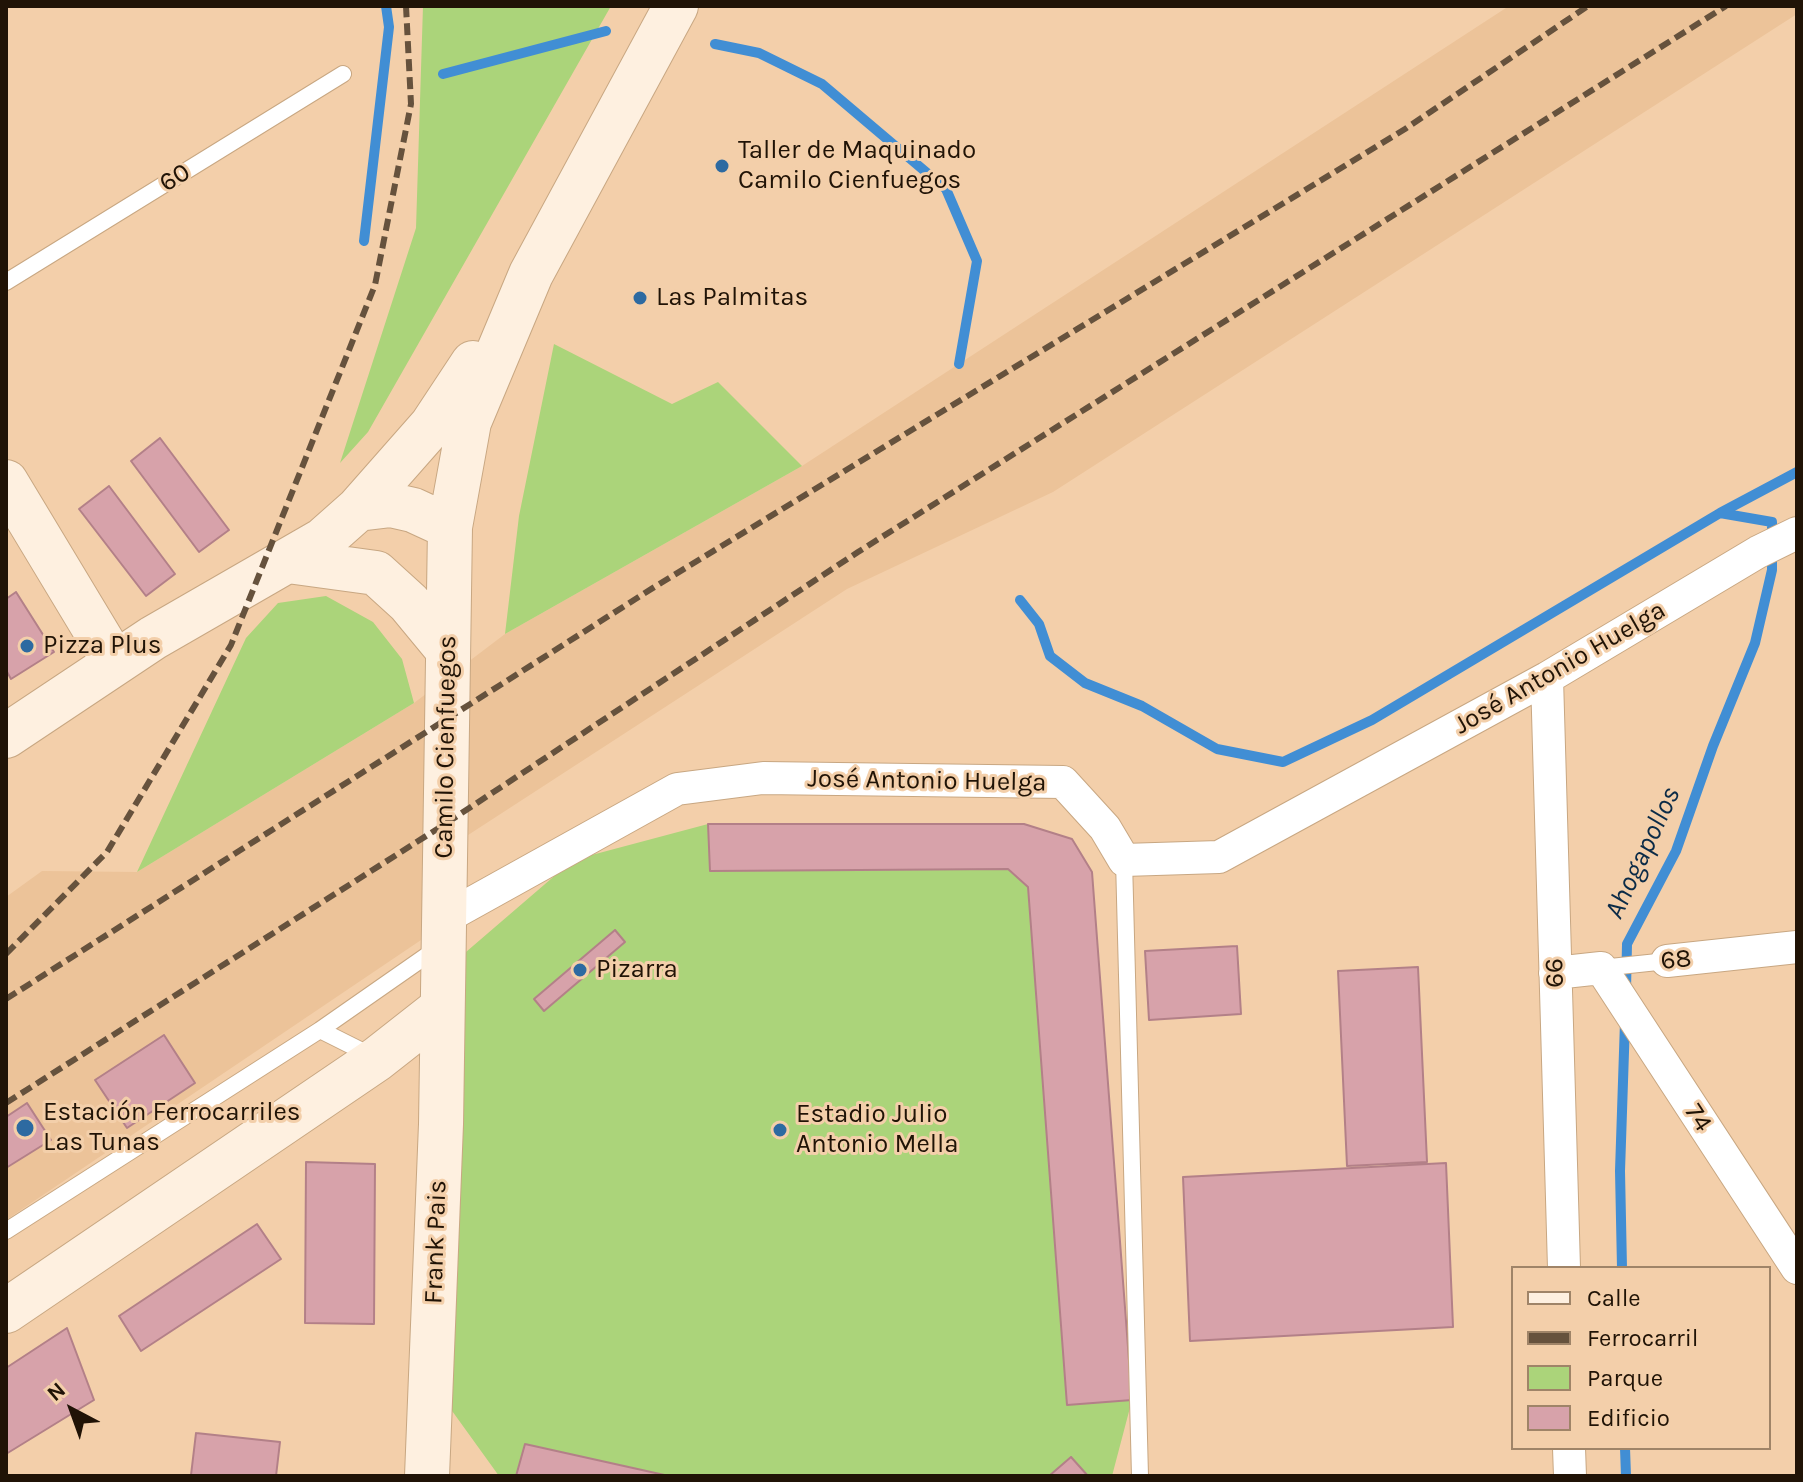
<!DOCTYPE html>
<html>
<head>
<meta charset="utf-8">
<style>
  body { margin:0 }
  #map { position:relative; width:1803px; height:1482px; overflow:hidden; background:#f3cfaa; font-family:Karla,sans-serif }
  canvas { display:block }
  .frame { position:absolute; inset:0; border:8px solid #201306; pointer-events:none }
  .legend { position:absolute; left:1511px; top:1266px; width:260px; height:184px; box-sizing:border-box; background:#f3cfaa; border:2px solid #9f8468; margin:0; padding:10px 14px; list-style:none; font-size:24px; color:#201306 }
  .legend li { display:flex; align-items:center; gap:16px; height:40px }
  .legend b { width:40px; border:2px solid #9f8468 }
  .north { position:absolute; left:32px; top:1370px; width:80px; height:80px; -webkit-text-stroke:6px #f3cfaa; paint-order:stroke; rotate:319deg; font-size:22px; font-weight:700; line-height:32px; text-align:center; color:#201306 }
  .north::after { content:''; display:block; margin:auto; width:28px; height:36px; background:#201306; clip-path:polygon(50% 0,100% 100%,50% 72%,0 100%) }
</style>
</head>
<body>
<div id="map">
<canvas width="1803" height="1482"></canvas>
<div class="frame"></div>
<ul class="legend">
<li><b style="height:10px;background:#fef0e0"></b>Calle</li>
<li><b style="height:10px;background:#66523d"></b>Ferrocarril</li>
<li><b style="height:22px;background:#abd47a"></b>Parque</li>
<li><b style="height:22px;background:#d7a2aa"></b>Edificio</li>
</ul>
<div class="north">N</div>
</div>
<script>
const c = document.querySelector('canvas').getContext('2d');
c.lineJoin = 'round';
function fillPath(path, color) {
  c.fillStyle = color;
  c.fill(path, 'evenodd');
}
function toPath(rows) {
  const path = new Path2D();
  for (const r of rows) {
    path.moveTo(r[0], r[1]);
    for (let i = 2; i < r.length; i += 2) path.lineTo(r[i], r[i + 1]);
  }
  return path;
}
function stroke(path, color, width, dash) {
  c.strokeStyle = color;
  c.lineWidth = width;
  c.lineCap = dash ? 'butt' : 'round';
  c.setLineDash(dash || []);
  c.stroke(path);
}
function label(font, color, halo, rows, align = 'center') {
  c.font = font + ' Karla,sans-serif';
  c.lineWidth = 6;
  c.setLineDash([]);
  c.textBaseline = 'middle';
  c.strokeStyle = halo;
  c.fillStyle = color;
  for (const [text, x, y, turn = 0] of rows) {
    c.save();
    c.translate(x, y);
    c.rotate((+turn || 0) * Math.PI / 180);
    c.textAlign = isNaN(turn) ? turn : align;
    if (halo) c.strokeText(text, 0, 0);
    c.fillText(text, 0, 0);
    c.restore();
  }
}
fillPath(toPath([
  [1509,6,1797,6,1797,14,1053,492,847,589,425,863,424,938,6,1220,6,897,42,871,137,872,414,703,505,634,802,466]
]), '#ecc399');
fillPath(toPath([
  [423,6,611,6,368,432,340,463,416,228],
  [554,344,672,404,718,382,802,466,505,634,519,516],
  [326,596,373,622,402,659,414,703,137,872,246,638,278,603],
  [708,824,1024,824,1072,839,1092,872,1132,1400,1112,1476,499,1476,437,1390,459,958,573,860]
]), '#abd47a');
stroke(toPath([
  [715,44,759,53,822,84,946,189,977,261,959,364],
  [443,74,606,31],
  [364,241,389,27,386,6],
  [1020,600,1039,624,1050,656,1085,683,1142,706,1217,749,1283,762,1372,720,1720,513,1797,472],
  [1626,990,1627,944,1676,851,1713,746,1755,643,1772,570,1772,522,1720,513],
  [1622,1268,1620,1171,1625,1022],
  [1625,1448,1626,1476]
]), '#418ed4', 10);
const building = toPath([
  [160,438,229,530,199,552,131,461,160,438],
  [109,486,175,574,146,596,79,509,109,486],
  [16,592,54,652,11,679,6,670,6,599,16,592],
  [708,824,1024,824,1072,839,1092,872,1132,1400,1067,1405,1028,887,1008,869,710,871,708,824],
  [615,930,625,942,544,1011,534,999,615,930],
  [1237,946,1241,1014,1149,1020,1145,951,1237,946],
  [1418,967,1427,1162,1347,1166,1338,971,1418,967],
  [164,1035,195,1083,127,1128,95,1080,164,1035],
  [27,1103,51,1140,6,1168,6,1117,27,1103],
  [306,1162,375,1164,374,1324,305,1323,306,1162],
  [1446,1163,1453,1327,1190,1341,1183,1177,1446,1163],
  [257,1224,281,1259,141,1351,119,1316,257,1224],
  [67,1328,94,1400,6,1454,6,1368,67,1328],
  [196,1433,280,1442,276,1476,191,1475,196,1433],
  [525,1444,669,1476,516,1476,525,1444],
  [1071,1457,1088,1476,1049,1476,1071,1457]
]);
fillPath(building, '#d7a2aa');
stroke(building, '#b38088', 2);
const service = toPath([
  [6,282,343,74],
  [1124,860,1140,1476],
  [1601,968,1667,961],
  [320,1030,372,1056],
  [6,1231,320,1030,439,947]
]);
const minor = toPath([
  [1547,678,1564,1268],
  [443,919,677,789,763,778,1063,782,1105,828,1124,860,1219,857,1547,678,1758,552,1797,533],
  [1667,961,1797,947],
  [1555,973,1601,968,1797,1268],
  [1569,1448,1570,1476]
]);
const secondary = toPath([
  [6,482,115,663],
  [358,509,391,505,413,510,450,527],
  [288,561,376,573,409,603,447,649],
  [6,736,153,638,323,540,358,509,432,425,473,363],
  [6,1311,377,1059,442,1008],
  [427,1476,441,1124,450,527,469,422,531,274,676,6]
]);
stroke(service, '#c8a782', 18);
stroke(minor, '#c8a782', 34);
stroke(secondary, '#c8a782', 46);
stroke(service, '#fff', 16);
stroke(minor, '#fff', 32);
stroke(secondary, '#fef0e0', 44);
stroke(toPath([
  [6,954,107,852,231,645,375,285,411,104,406,6],
  [6,999,656,586,1405,129,1588,6],
  [6,1103,445,824,858,552,1726,6]
]), '#66523d', 6, [12, 6]);
for (const [x, y, r, color] of [
  [722,166,8,"#2d6aa1"],
  [640,298,8,"#2d6aa1"],
  [27,646,8,"#2d6aa1"],
  [580,970,8,"#2d6aa1"],
  [25,1128,10,"#2d6aa1"],
  [780,1130,8,"#2d6aa1"]
]) {
  const dot = new Path2D();
  dot.arc(x, y, r, 0, 2 * Math.PI);
  c.fillStyle = color;
  c.fill(dot);
  stroke(dot, '#f3cfaa', 3);
}
label('26px', '#201306', '#f3cfaa', [
  ["Taller de Maquinado",738,151],
  ["Camilo Cienfuegos",738,181],
  ["Las Palmitas",656,298],
  ["Pizza Plus",43,646],
  ["Pizarra",596,970],
  ["Estación Ferrocarriles",43,1113],
  ["Las Tunas",43,1143],
  ["Estadio Julio",796,1115],
  ["Antonio Mella",796,1145]
], 'left');
label('26px', '#201306', '#f3cfaa', [
  ["60",175,178,-32],
  ["José Antonio Huelga",1560,668,-30],
  ["Camilo Cienfuegos",446,747,-89],
  ["José Antonio Huelga",927,781,1],
  ["68",1676,960,-6],
  ["66",1555,973,-92],
  ["74",1698,1118,57],
  ["Frank Pais",436,1242,-88]
]);
label('italic 28px', '#0b2b47', '#f3cfaa', [
  ["Ahogapollos",1643,853,-65]
]);
</script>
</body>
</html>
